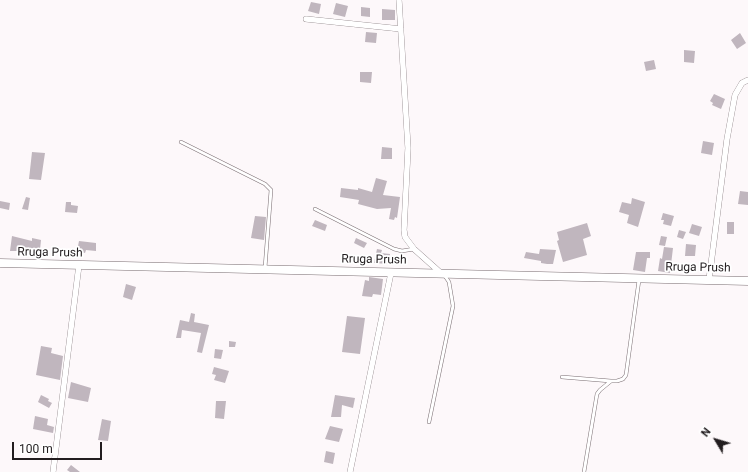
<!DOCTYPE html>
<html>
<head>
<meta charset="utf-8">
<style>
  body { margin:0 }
  #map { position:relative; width:748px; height:472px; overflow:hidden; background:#fdf8fa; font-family:Roboto,sans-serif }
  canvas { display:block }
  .north { position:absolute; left:696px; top:420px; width:40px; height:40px; -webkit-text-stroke:3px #fff; paint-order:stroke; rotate:308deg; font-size:11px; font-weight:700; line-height:16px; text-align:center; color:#221d1f }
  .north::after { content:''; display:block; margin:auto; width:14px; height:18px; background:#221d1f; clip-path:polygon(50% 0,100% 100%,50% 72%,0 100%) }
  .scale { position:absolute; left:12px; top:442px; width:90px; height:18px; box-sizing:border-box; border:2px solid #221d1f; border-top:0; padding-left:5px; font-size:12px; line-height:14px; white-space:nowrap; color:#221d1f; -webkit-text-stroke:3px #fff; paint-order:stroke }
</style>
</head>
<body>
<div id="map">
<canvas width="748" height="472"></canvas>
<div class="north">N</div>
<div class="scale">100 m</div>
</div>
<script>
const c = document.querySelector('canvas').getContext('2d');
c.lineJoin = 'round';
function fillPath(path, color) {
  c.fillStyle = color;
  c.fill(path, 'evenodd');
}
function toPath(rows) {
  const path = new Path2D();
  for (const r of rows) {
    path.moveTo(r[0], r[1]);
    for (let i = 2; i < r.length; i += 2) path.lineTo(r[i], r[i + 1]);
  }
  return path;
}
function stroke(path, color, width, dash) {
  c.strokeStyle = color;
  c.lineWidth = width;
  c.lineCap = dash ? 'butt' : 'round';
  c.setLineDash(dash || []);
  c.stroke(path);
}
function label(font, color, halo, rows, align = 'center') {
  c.font = font + ' Roboto,sans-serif';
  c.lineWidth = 3.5;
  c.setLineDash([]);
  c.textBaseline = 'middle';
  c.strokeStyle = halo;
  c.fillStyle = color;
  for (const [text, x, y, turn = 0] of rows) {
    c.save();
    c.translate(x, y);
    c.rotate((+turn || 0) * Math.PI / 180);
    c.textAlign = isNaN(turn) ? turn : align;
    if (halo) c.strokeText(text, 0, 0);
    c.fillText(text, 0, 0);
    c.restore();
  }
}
fillPath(toPath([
  [311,2,321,4,319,14,308,11],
  [336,3,348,6,345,17,333,14],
  [361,7,370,8,370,17,361,16],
  [382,9,395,10,395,20,382,20],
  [366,32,377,33,376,43,365,42],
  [740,33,746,43,737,49,731,40],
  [684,50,695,51,694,63,684,62],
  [654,60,656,69,646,71,644,62],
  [360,72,372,72,371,83,360,82],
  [714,94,725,99,721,109,712,105,713,103,710,101],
  [703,141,714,143,712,155,701,153],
  [382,147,392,148,392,159,381,159],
  [32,152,45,153,41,180,29,179],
  [376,178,387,181,383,195,400,197,397,218,395,217,394,220,389,219,391,208,377,209,358,204,359,200,340,197,341,188,358,190,358,188,372,192],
  [740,191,748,192,748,205,738,204],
  [26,197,30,198,28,210,22,209],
  [632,198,645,202,638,227,627,223,629,215,619,212,622,202,631,204],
  [0,201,10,203,9,210,0,208],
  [66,202,71,202,71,205,78,206,77,213,65,212],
  [663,213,674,216,671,226,663,224,664,220,661,220],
  [255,216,266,217,264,240,251,238],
  [315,220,327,225,325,231,312,226],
  [727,222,734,222,734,234,727,234],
  [587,223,591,236,583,239,587,255,563,262,557,241,559,240,557,232],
  [692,224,702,227,699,236,689,233],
  [679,230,686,232,683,239,677,237],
  [12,236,32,241,32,238,41,240,40,250,24,248,24,251,10,251],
  [661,236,667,237,665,246,659,245],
  [356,238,367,243,364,248,354,243],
  [79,241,96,243,96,251,86,250,85,253,77,251],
  [686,244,696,245,695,256,685,256],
  [664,247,673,248,670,273,658,271,660,258,662,259],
  [377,249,382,250,381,253,390,254,389,264,374,263],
  [540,249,556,250,553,264,547,264,541,263,541,261,524,258,526,252,539,254],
  [636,252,650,252,650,258,647,258,645,272,633,270],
  [369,277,383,279,381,295,373,294,372,297,362,296,365,280,369,281],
  [126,284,136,287,132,300,123,297],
  [191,313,195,314,194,322,209,325,202,353,197,352,201,333,182,330,181,338,176,338,180,320,189,322],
  [347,316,365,318,360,354,342,352],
  [229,341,236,342,235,347,229,347],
  [41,346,52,348,51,353,63,356,60,380,36,375],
  [215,349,223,350,221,359,214,358],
  [214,367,229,371,225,383,214,380,216,375,212,374],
  [71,382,91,388,88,402,68,398],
  [41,395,49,399,48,401,52,403,49,408,38,402],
  [335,395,355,398,353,408,342,405,341,417,331,417],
  [216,401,226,401,224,419,215,418],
  [35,416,48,419,47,425,54,427,53,433,33,429],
  [102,419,111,421,108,441,98,440],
  [330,426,343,429,339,442,325,439],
  [326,451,335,453,333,464,324,462],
  [71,465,80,472,70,472,67,470]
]), '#c0b6be');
const lane = toPath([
  [181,142,265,184,271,190,265,268],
  [315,209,394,249,402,251,414,249],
  [562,377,611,381],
  [429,422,453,306,449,282,445,276],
  [584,472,597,394,600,390,611,381,617,381,623,379,626,375,639,280]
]);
const street = toPath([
  [399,0,408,148,404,230,405,237,414,249,442,274],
  [306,19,401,29],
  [709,280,727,139,735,95,742,83,748,80],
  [53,472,79,265],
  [350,472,391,273]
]);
const secondary = toPath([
  [0,263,748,281]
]);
stroke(lane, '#7a6e72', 4);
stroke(street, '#7a6e72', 6);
stroke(secondary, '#7a6e72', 9);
stroke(lane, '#fff', 3);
stroke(street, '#fff', 5.5);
stroke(secondary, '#fff', 8);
label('12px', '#221d1f', '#fff', [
  ["Rruga Prush",50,253,1],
  ["Rruga Prush",374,260,1],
  ["Rruga Prush",698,268,1]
]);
</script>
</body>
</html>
